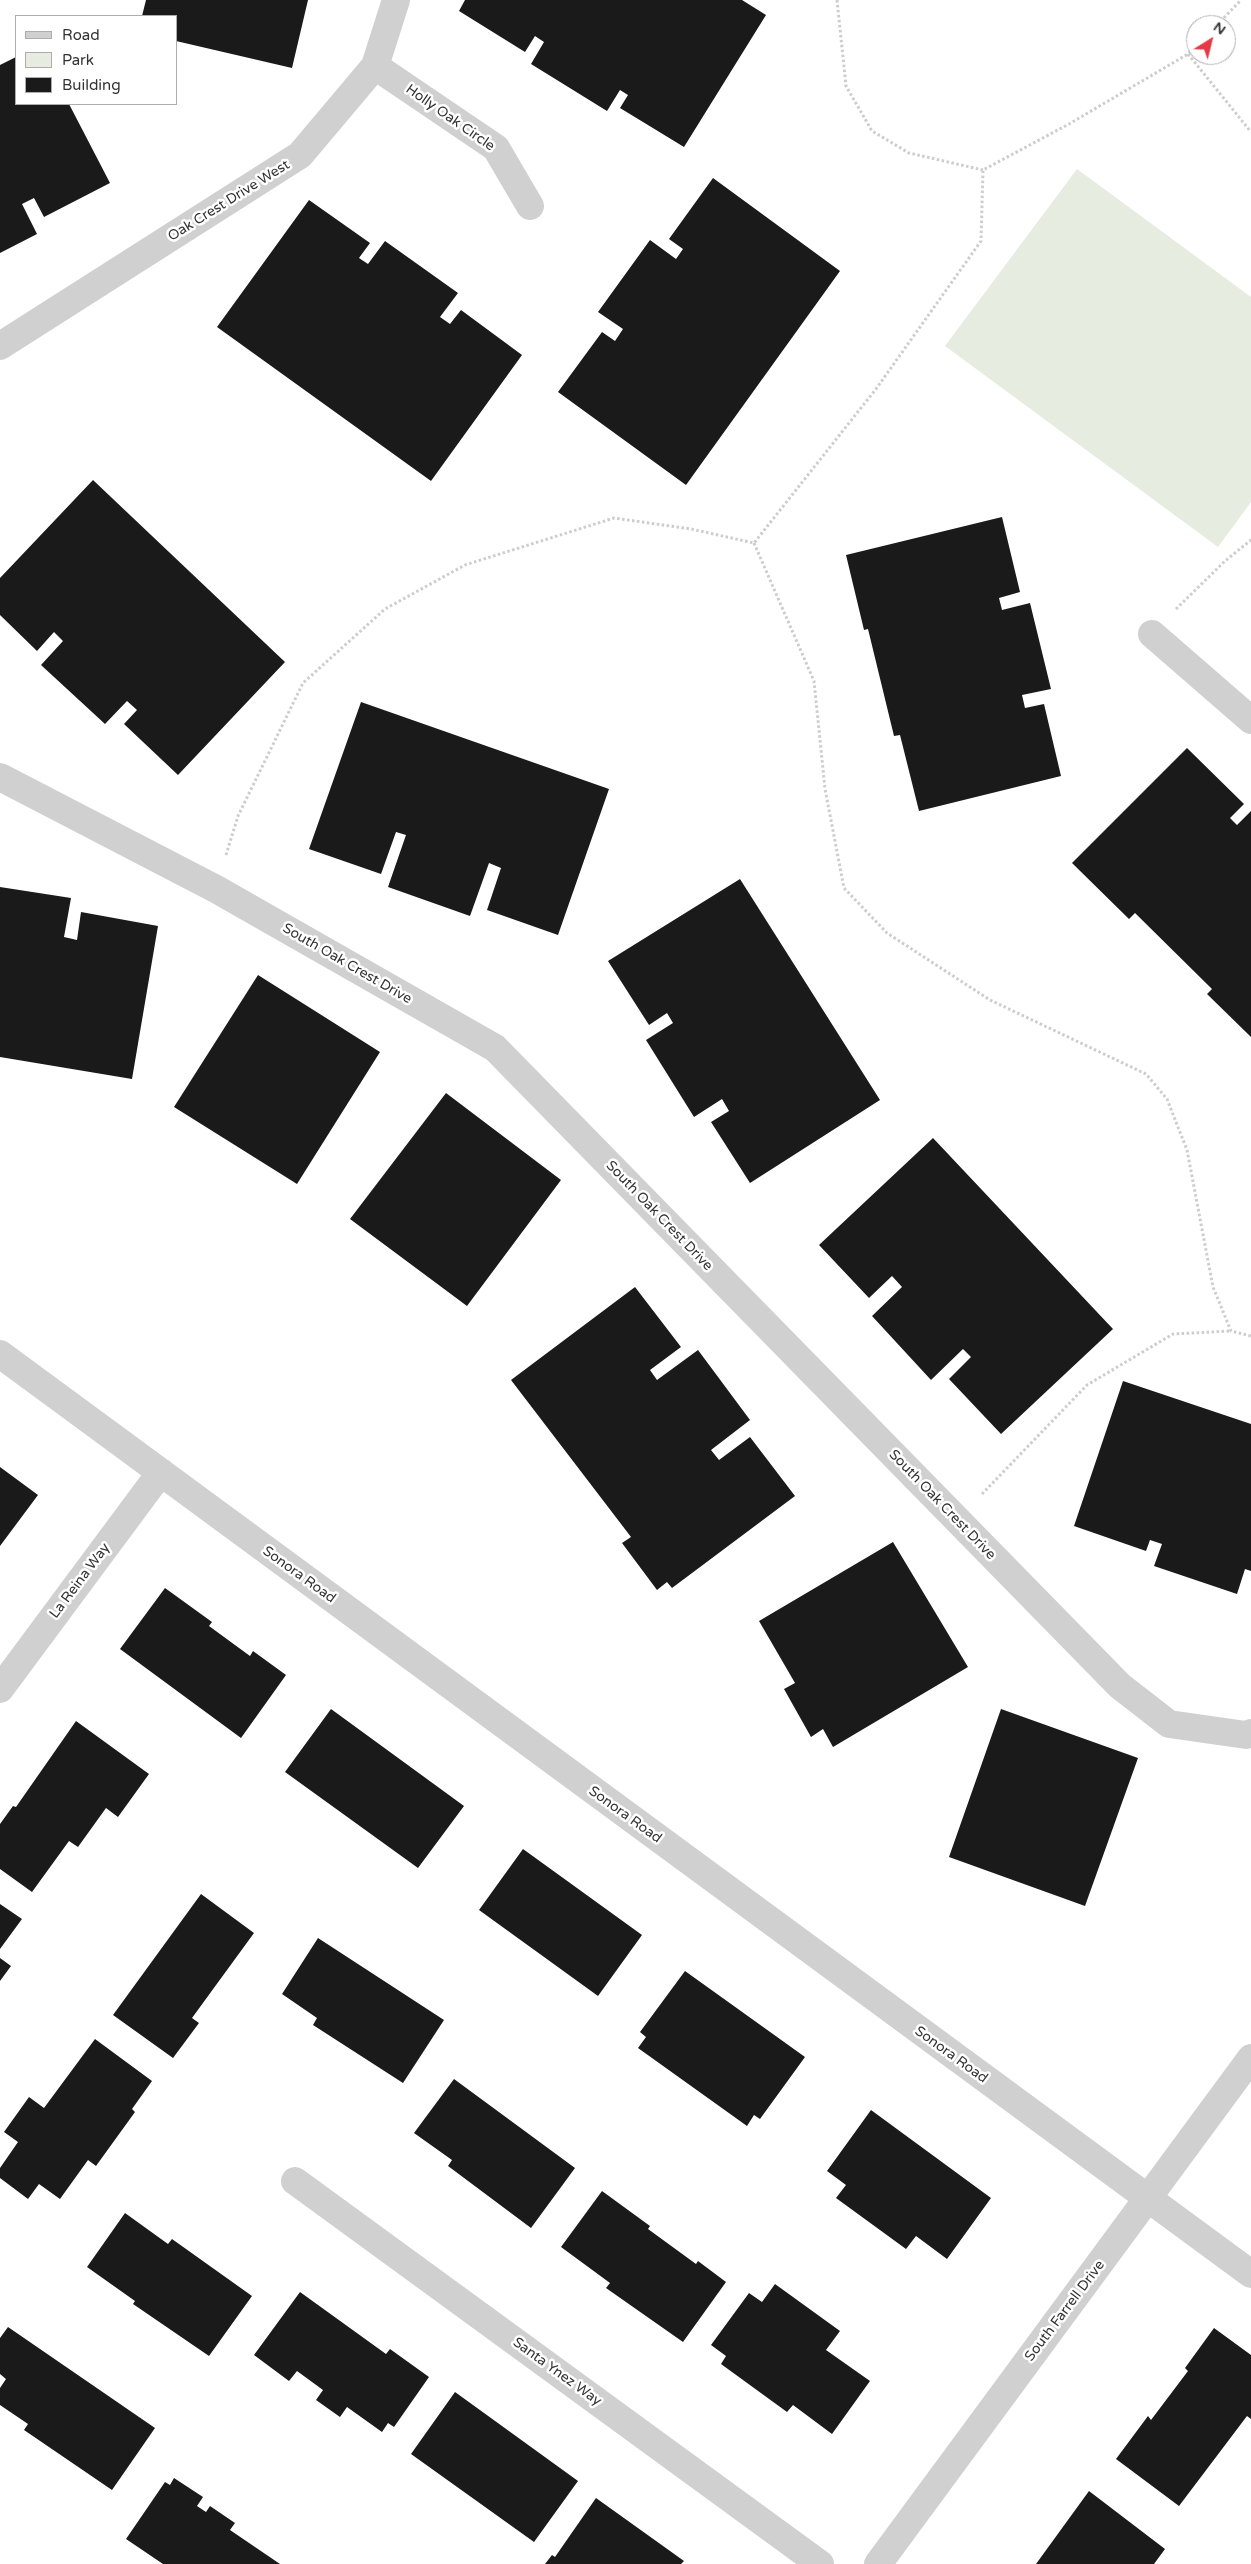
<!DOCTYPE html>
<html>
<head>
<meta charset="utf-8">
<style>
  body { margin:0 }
  #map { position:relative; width:1251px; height:2564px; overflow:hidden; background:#fff; font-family:"Varela Round",sans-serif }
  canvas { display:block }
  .legend { position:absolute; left:15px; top:15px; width:162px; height:90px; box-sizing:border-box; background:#fff; border:1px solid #adadad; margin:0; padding:6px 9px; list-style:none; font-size:15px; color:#333 }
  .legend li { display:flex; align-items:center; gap:10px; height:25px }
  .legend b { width:25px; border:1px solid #adadad }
  .north { position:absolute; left:1186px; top:15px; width:50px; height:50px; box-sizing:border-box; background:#fff; border:1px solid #adadad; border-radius:50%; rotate:36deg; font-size:14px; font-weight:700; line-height:20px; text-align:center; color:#333 }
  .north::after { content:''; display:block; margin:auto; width:18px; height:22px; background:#e63946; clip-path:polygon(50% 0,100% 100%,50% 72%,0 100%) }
</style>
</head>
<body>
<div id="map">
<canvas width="1251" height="2564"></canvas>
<ul class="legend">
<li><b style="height:6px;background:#d0d0d0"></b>Road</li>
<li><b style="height:14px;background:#e6ecdf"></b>Park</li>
<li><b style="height:14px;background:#1a1a1a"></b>Building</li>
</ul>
<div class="north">N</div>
</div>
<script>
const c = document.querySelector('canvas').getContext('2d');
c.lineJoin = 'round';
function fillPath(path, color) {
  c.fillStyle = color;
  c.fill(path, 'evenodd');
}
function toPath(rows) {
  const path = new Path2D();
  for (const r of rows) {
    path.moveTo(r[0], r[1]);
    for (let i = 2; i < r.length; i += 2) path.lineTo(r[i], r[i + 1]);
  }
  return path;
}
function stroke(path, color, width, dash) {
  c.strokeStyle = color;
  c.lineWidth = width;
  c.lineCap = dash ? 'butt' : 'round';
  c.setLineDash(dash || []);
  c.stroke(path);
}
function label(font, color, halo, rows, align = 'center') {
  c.font = font + ' "Varela Round",sans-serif';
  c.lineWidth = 5;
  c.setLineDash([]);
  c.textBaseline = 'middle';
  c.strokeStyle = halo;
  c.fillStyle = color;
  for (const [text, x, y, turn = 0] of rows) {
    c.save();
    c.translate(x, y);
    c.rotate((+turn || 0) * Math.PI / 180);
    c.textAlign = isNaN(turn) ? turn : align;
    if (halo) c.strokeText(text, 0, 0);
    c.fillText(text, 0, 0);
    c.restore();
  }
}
fillPath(toPath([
  [1077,169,1251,297,1251,502,1218,547,945,346]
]), '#e6ecdf');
fillPath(toPath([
  [146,0,308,0,292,68,176,41,176,16,142,16],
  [465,0,742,0,766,15,684,147,620,108,628,95,620,90,607,111,531,64,544,42,535,36,525,52,459,11],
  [16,57,16,104,69,104,110,183,44,217,34,198,22,204,37,234,0,253,0,65],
  [713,178,840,271,686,485,558,392,602,332,615,341,623,329,598,312,650,240,676,259,683,249,669,239],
  [309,200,370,243,359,258,368,264,385,241,458,293,440,317,450,324,461,310,522,355,431,481,217,327],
  [93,480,285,662,178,775,124,724,137,710,127,701,105,724,41,665,63,641,54,632,37,651,0,615,0,578],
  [1002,517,1020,592,999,598,1002,610,1030,603,1051,689,1022,695,1025,708,1044,704,1061,776,919,811,900,735,894,736,868,629,864,630,846,555],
  [361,702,609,789,558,935,487,910,501,868,489,863,470,916,388,887,406,835,396,832,381,874,309,849],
  [1187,748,1244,804,1230,818,1237,825,1251,811,1251,1037,1207,994,1212,989,1135,913,1129,919,1072,863],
  [740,879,880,1100,750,1183,711,1122,729,1111,722,1099,694,1117,646,1040,673,1023,667,1013,649,1025,608,961],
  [0,887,71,898,64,937,77,940,81,912,158,926,132,1079,0,1057],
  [258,975,380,1052,297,1184,174,1107],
  [446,1093,561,1180,467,1306,350,1219],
  [933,1138,1113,1329,1001,1434,949,1379,971,1357,963,1349,931,1380,872,1316,902,1287,892,1276,869,1298,819,1245],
  [635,1287,681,1347,650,1370,657,1380,698,1350,750,1420,711,1450,719,1460,750,1437,795,1496,672,1588,667,1582,657,1590,622,1543,631,1537,511,1380],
  [1123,1381,1251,1424,1251,1571,1245,1569,1237,1594,1154,1566,1162,1544,1150,1540,1146,1551,1074,1526],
  [0,1467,38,1495,0,1546],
  [893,1542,968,1667,833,1747,823,1729,811,1737,784,1689,795,1683,759,1621],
  [165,1588,212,1622,209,1626,250,1656,253,1651,286,1675,241,1738,120,1649],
  [331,1709,464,1806,418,1868,285,1772],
  [1001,1709,1138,1758,1085,1906,949,1857],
  [76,1721,149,1774,118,1817,106,1808,78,1847,69,1841,32,1892,0,1869,0,1824,13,1806,16,1807],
  [523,1849,642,1935,598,1996,479,1910],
  [201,1894,254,1933,192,2018,199,2023,173,2058,113,2015],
  [0,1904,22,1919,0,1949],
  [318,1938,444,2020,403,2083,313,2025,317,2018,282,1994],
  [0,1958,11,1966,0,1981],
  [685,1971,805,2057,760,2119,754,2115,747,2126,638,2048,646,2037,640,2032],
  [95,2039,152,2081,132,2109,135,2112,96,2166,88,2160,60,2199,39,2184,28,2199,0,2178,0,2168,18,2142,4,2132,29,2097,44,2108],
  [454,2079,575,2168,531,2228,448,2166,452,2160,414,2133],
  [871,2110,991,2198,947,2259,916,2236,906,2249,836,2198,846,2185,827,2171],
  [602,2191,650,2226,648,2229,696,2264,698,2261,726,2282,683,2342,606,2288,610,2283,561,2247],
  [125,2213,168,2244,172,2239,252,2296,209,2356,133,2304,135,2301,87,2267],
  [775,2284,840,2331,826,2350,870,2381,832,2434,793,2405,787,2412,721,2364,726,2356,711,2345,749,2293,762,2302],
  [300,2292,386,2354,390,2349,429,2377,394,2427,388,2423,382,2432,347,2407,340,2417,316,2400,323,2390,297,2371,289,2381,254,2355],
  [8,2327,155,2428,112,2490,24,2430,28,2424,0,2405,0,2388,6,2379,0,2374,0,2338],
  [1214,2328,1251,2355,1251,2419,1247,2416,1179,2506,1116,2459,1148,2416,1151,2420,1188,2371,1185,2368],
  [455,2392,578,2481,534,2542,411,2454],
  [174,2478,203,2497,197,2506,206,2512,210,2506,235,2523,230,2530,280,2564,163,2564,126,2539,165,2482,170,2485],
  [1089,2491,1165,2549,1154,2564,1036,2564],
  [596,2498,684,2561,681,2564,545,2564,552,2555,555,2557]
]), '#1a1a1a');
stroke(toPath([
  [837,0,846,86,872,131,909,153,983,170],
  [1217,25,1241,0],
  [1188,54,1251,132],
  [754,543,814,681,825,789,844,888,887,933,990,1000,1146,1074,1167,1099,1187,1150,1213,1287,1231,1331,1251,1336],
  [1176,609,1225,561,1251,540],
  [226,855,238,816,303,683,385,609,465,565,614,518,691,529,754,543,876,389,981,241,983,170,1069,124,1188,54,1196,46],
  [982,1494,1087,1385,1173,1334,1231,1331]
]), '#cdcdcd', 3, [2.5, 2.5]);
stroke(toPath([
  [375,66,496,148,530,206],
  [0,346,300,155,375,66,396,0],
  [1152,634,1251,720],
  [0,777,216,889,495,1048,1120,1686,1169,1724,1246,1735,1251,1733],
  [0,1354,1251,2274],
  [0,1689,161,1472],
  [295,2181,820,2564],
  [878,2564,1251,2058]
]), '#d0d0d0', 28);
label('14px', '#333', '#fff', [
  ["Holly Oak Circle",450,118,35],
  ["Oak Crest Drive West",229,201,-32],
  ["South Oak Crest Drive",347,964,30],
  ["South Oak Crest Drive",659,1216,46],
  ["South Oak Crest Drive",942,1505,46],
  ["Sonora Road",299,1575,36],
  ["La Reina Way",80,1581,-53],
  ["Sonora Road",625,1815,36],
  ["Sonora Road",951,2055,36],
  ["South Farrell Drive",1065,2311,-53],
  ["Santa Ynez Way",557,2372,36]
]);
</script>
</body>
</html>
